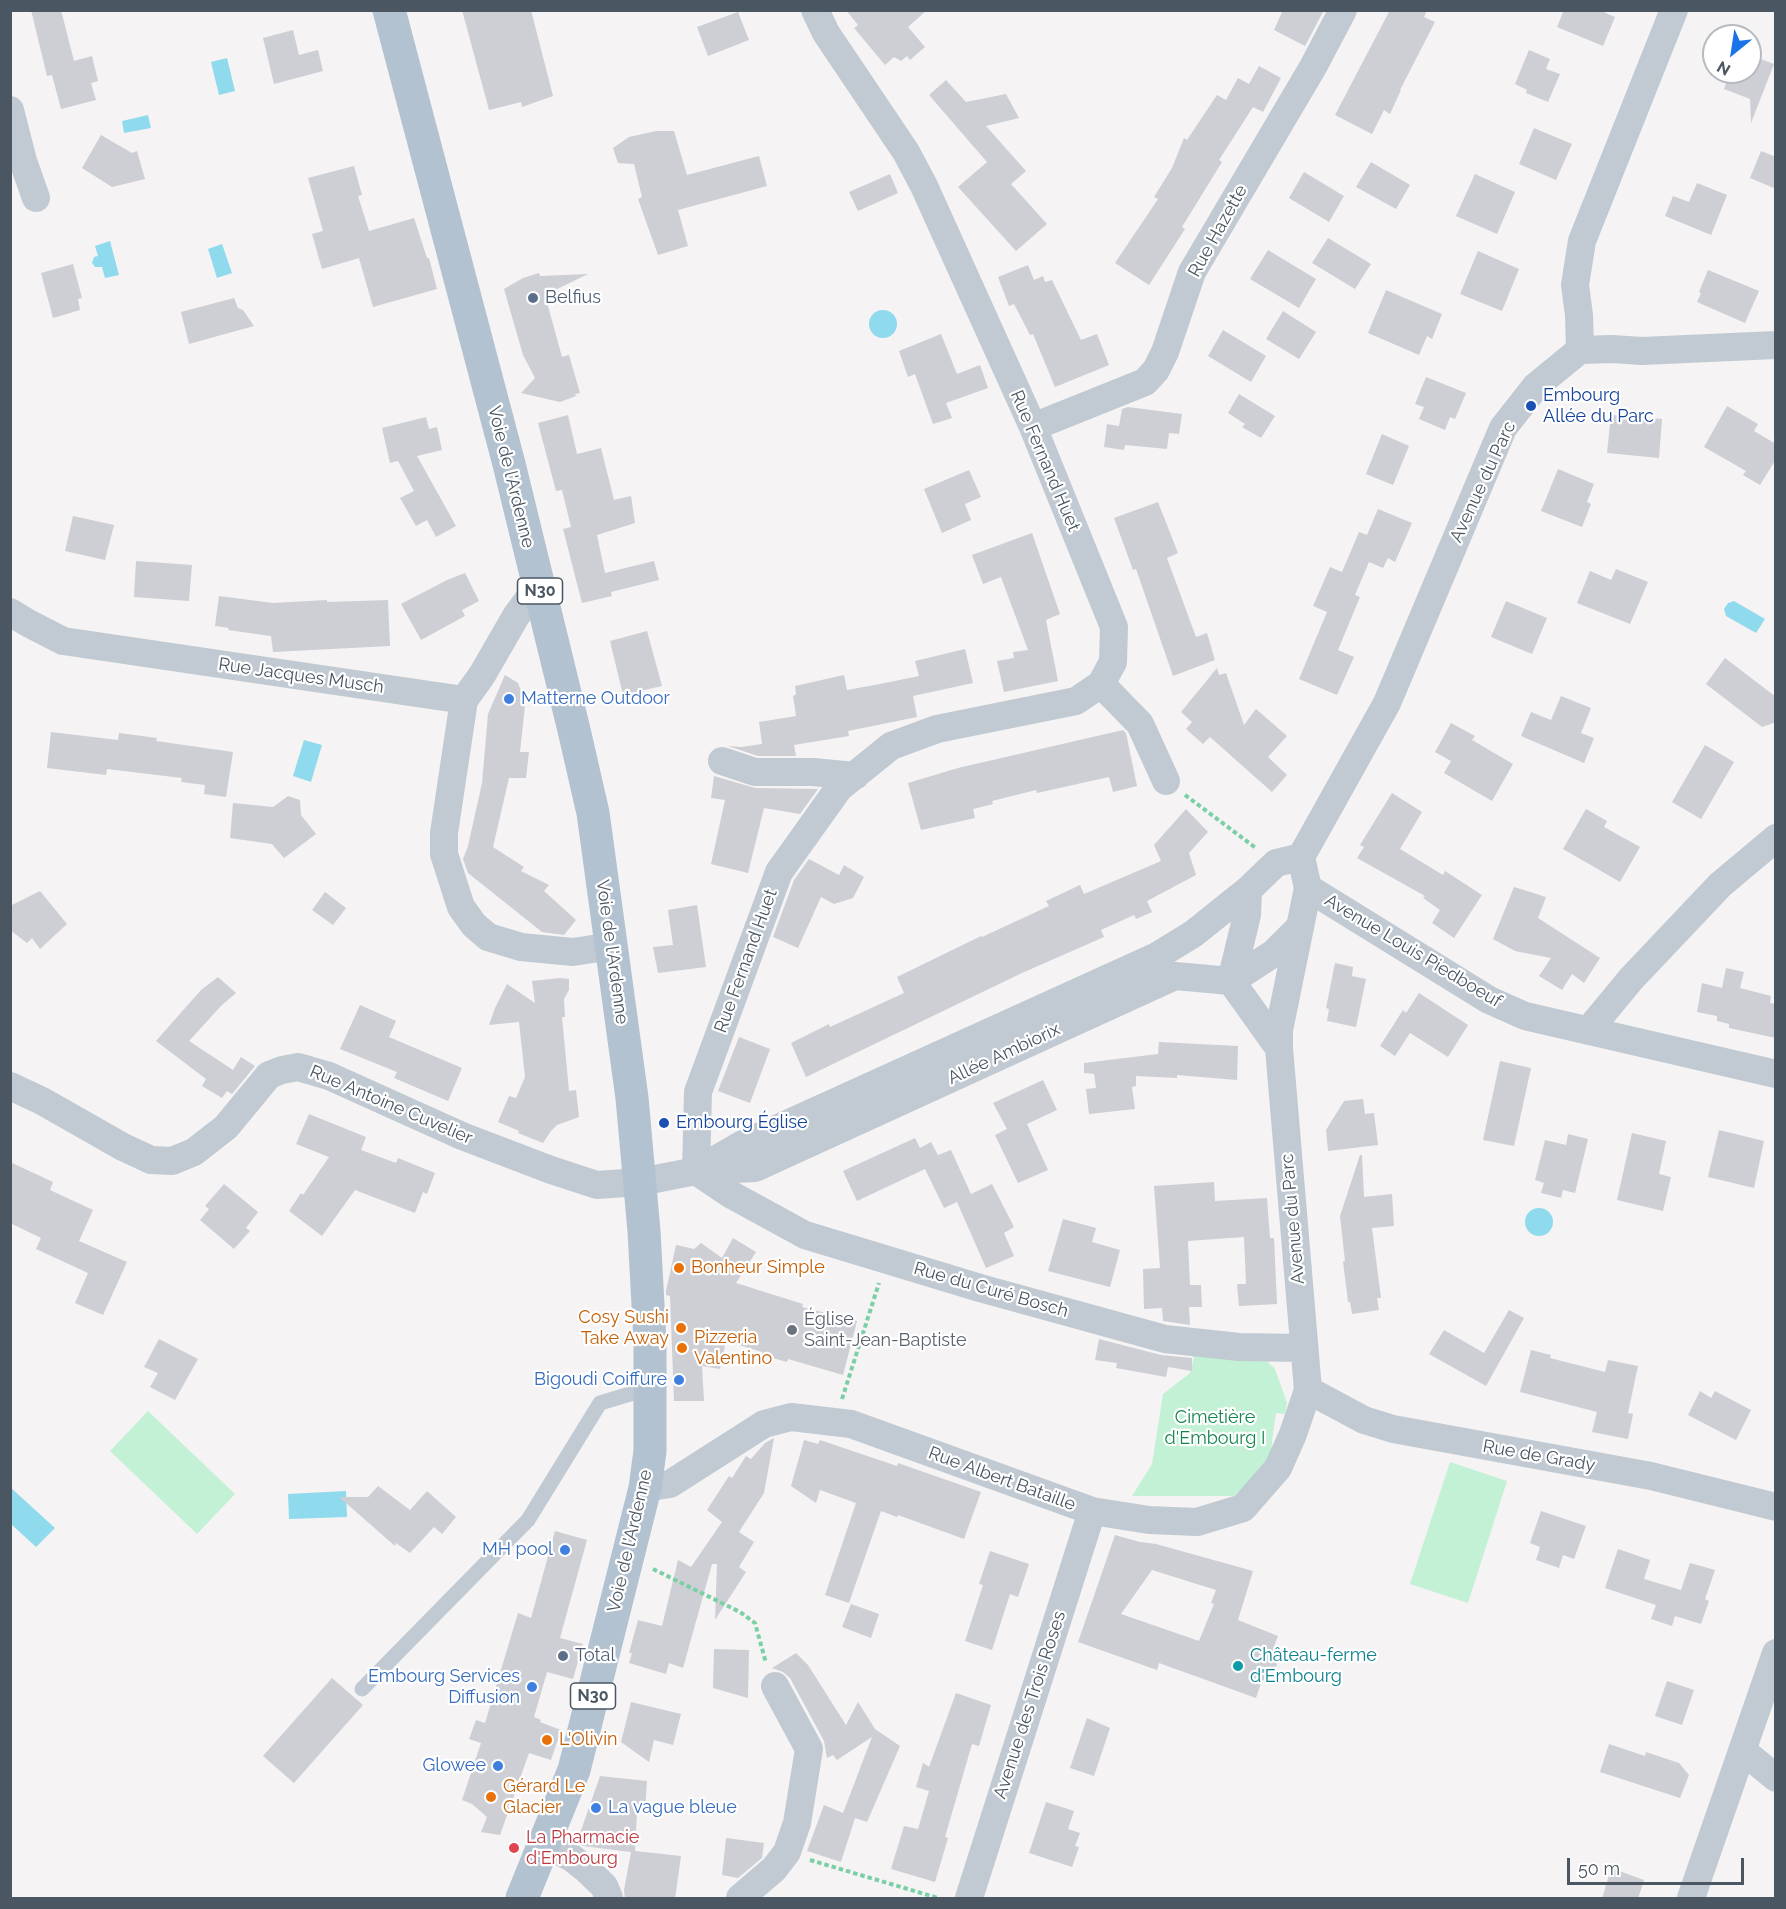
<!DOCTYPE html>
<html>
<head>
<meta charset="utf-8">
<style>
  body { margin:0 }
  #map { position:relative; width:1786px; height:1909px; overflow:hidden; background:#f5f3f3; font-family:Raleway,sans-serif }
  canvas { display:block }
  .frame { position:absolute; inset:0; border:12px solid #4a5661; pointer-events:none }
  .north { position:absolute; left:1702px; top:24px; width:60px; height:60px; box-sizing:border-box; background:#fff; border:2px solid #b7bbc0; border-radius:50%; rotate:210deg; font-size:16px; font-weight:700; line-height:24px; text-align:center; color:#4a5661 }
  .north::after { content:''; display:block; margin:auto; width:21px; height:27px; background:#1a73e8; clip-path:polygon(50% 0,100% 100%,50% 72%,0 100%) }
  .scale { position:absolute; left:1567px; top:1858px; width:177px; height:27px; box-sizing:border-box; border:3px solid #4a5661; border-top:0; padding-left:8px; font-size:18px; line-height:21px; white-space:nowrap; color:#4a5661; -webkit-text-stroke:4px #fff; paint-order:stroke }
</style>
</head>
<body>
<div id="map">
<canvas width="1786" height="1909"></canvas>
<div class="frame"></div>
<div class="north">N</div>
<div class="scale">50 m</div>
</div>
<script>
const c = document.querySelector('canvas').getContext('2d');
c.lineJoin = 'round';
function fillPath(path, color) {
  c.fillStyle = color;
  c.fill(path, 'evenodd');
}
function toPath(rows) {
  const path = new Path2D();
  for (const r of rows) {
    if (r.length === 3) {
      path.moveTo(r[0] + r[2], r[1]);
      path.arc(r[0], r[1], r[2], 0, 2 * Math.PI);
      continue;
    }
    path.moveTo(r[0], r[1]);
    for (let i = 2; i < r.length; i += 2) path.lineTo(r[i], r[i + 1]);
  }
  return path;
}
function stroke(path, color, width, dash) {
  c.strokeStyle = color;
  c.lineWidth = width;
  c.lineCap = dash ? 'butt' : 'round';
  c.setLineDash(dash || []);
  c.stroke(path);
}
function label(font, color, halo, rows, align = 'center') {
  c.font = font + ' Raleway,sans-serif';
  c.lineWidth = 4.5;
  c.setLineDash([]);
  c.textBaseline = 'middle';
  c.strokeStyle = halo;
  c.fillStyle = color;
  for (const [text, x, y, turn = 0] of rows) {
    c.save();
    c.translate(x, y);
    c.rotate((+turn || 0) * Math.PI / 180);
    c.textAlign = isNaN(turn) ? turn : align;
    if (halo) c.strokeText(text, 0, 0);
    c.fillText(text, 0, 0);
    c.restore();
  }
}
fillPath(toPath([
  [1193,1352,1266,1360,1275,1369,1287,1403,1285,1414,1276,1413,1272,1441,1271,1463,1234,1496,1132,1496,1152,1464,1163,1394,1190,1373,1194,1357,1192,1357],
  [148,1411,235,1494,197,1534,110,1451],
  [1450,1462,1507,1481,1468,1603,1410,1584]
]), '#c3f1d5');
fillPath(toPath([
  [227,58,235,91,219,95,211,62],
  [148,115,151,128,124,133,122,121],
  [110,241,119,275,105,278,102,267,95,267,92,263,94,257,98,256,95,246],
  [222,244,232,273,217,278,208,249],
  [883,324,14],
  [1734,601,1765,619,1756,633,1726,616,1724,609,1728,603],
  [304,740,322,745,311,782,293,776],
  [1539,1222,14],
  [10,1487,55,1528,36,1547,11,1524],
  [346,1491,347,1517,289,1519,288,1494]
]), '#90daee');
fillPath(toPath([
  [31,10,61,10,74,61,92,56,98,81,91,83,96,100,61,109,52,75,47,76],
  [462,10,531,10,553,96,522,107,521,102,489,110],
  [846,10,927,10,908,27,925,47,910,60,907,56,901,61,894,57,885,65,854,28,858,25],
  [1283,10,1324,10,1305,46,1274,30],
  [1390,10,1427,10,1424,17,1435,22,1400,90,1401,90,1390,114,1384,110,1372,134,1335,115],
  [1564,10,1599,10,1615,17,1603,46,1557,27],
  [738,12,749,40,708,56,697,27],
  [293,30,299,55,318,50,323,71,274,84,263,38],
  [1529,50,1550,59,1546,69,1560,74,1548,102,1526,93,1527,90,1515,84],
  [1750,55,1774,64,1751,123,1750,99,1724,89,1730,72,1750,72],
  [1259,66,1281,78,1263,112,1253,107,1219,160,1222,162,1182,227,1185,229,1149,285,1115,263,1158,199,1154,197,1172,168,1184,138,1187,140,1217,95,1226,100,1238,78,1249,84],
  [946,80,966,102,1006,94,1019,118,986,126,1026,171,1011,184,1047,224,1016,251,958,187,987,162,929,95],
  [1534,128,1572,144,1556,180,1519,164],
  [656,131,674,131,687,175,759,156,767,186,678,210,688,246,658,255,638,199,642,197,634,164,618,163,613,148,629,137],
  [101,135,132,153,137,151,145,179,112,187,82,168],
  [1761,151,1776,157,1776,189,1750,178],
  [1371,162,1410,185,1396,209,1356,187],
  [354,166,362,195,358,196,369,231,414,218,427,258,429,258,437,289,373,307,359,258,322,269,312,234,323,231,308,178],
  [1304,172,1344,196,1329,222,1289,198],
  [890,174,898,193,858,211,849,192],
  [1475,174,1515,192,1497,234,1456,216],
  [1697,183,1727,195,1711,235,1665,216,1673,196,1689,202],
  [1328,238,1371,264,1355,289,1312,263],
  [1268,250,1316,279,1299,308,1250,279],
  [1478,251,1519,269,1502,311,1460,294],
  [73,264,82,298,78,299,80,310,53,318,41,273],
  [1028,265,1034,280,1043,276,1045,282,1052,280,1081,340,1097,334,1109,365,1055,387,1033,334,1030,335,1014,304,1009,306,998,277],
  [1708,270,1759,291,1745,323,1697,302,1701,293,1699,292],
  [539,273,540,276,588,274,545,295,562,357,569,355,580,393,575,394,576,396,560,402,521,393,535,378,523,355,504,289,523,278],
  [1386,290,1442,314,1432,339,1427,336,1419,355,1368,333],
  [234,298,238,308,243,310,254,326,189,344,181,312],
  [1283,311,1316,332,1299,359,1266,339],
  [1223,330,1266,356,1251,382,1208,356],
  [941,334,957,374,980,365,988,388,946,403,952,418,933,424,915,374,908,377,899,351],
  [1426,377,1466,393,1455,419,1450,417,1445,430,1419,419,1424,407,1415,404],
  [1239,394,1275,416,1261,438,1242,427,1245,424,1228,413],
  [1727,406,1758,424,1754,431,1776,444,1776,459,1760,485,1743,475,1746,471,1704,447],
  [1128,407,1182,414,1179,434,1169,433,1167,449,1125,445,1124,450,1104,447,1107,424,1119,426,1122,409],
  [568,415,577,454,601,448,614,500,631,496,635,523,597,535,605,573,654,561,659,580,611,592,612,596,582,603,563,529,571,527,562,490,556,491,538,423],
  [1611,415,1662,419,1659,458,1607,453],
  [426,417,429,429,437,427,442,450,417,456,456,526,436,537,427,520,416,526,400,498,414,491,398,461,390,463,382,428],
  [1382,434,1409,446,1393,485,1366,474],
  [1558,469,1594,484,1587,502,1591,504,1582,527,1541,511],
  [969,470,981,497,965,504,971,520,942,533,924,489],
  [1158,502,1178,553,1167,558,1196,637,1207,633,1215,660,1173,676,1136,569,1133,570,1114,518],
  [1378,509,1412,523,1395,562,1388,558,1383,568,1369,562,1355,595,1360,597,1338,650,1354,657,1337,695,1299,679,1327,612,1313,606,1330,567,1342,572,1359,532,1367,535],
  [73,516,114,525,105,560,65,551],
  [1032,533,1060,614,1046,620,1058,681,1004,692,997,661,1014,658,1013,652,1028,650,1001,577,983,584,972,555],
  [136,561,192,565,189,601,134,597],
  [1616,569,1648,582,1630,624,1577,603,1590,571,1611,580],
  [465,573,479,601,462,610,465,616,421,640,401,604,447,580],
  [219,596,273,603,327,600,327,602,388,600,390,646,273,652,271,636,228,630,229,628,215,626],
  [1506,601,1547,618,1532,654,1491,637],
  [647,631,662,686,623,695,610,641],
  [965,649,973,683,913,696,917,717,848,731,849,736,794,745,796,756,758,756,728,746,741,747,762,744,759,722,796,716,793,696,796,694,795,686,844,675,847,690,880,684,919,676,915,661],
  [1725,658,1776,697,1776,722,1762,727,1706,684],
  [1217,668,1219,675,1226,673,1244,725,1256,709,1287,736,1268,757,1287,775,1272,792,1210,737,1203,744,1186,729,1192,722,1181,712],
  [505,675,518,683,523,696,526,697,520,752,529,752,526,778,509,778,493,847,524,867,521,871,549,885,544,891,576,920,564,935,542,932,468,873,463,859,468,846,482,783,488,714],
  [1561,696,1591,708,1581,733,1594,738,1584,763,1521,736,1531,712,1551,720],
  [1451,723,1475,736,1472,740,1513,764,1492,801,1444,773,1451,761,1435,752],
  [1123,730,1126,733,1137,786,1113,792,1109,777,1037,793,1036,790,992,801,993,804,973,809,975,818,921,830,908,783,958,768],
  [51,732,118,740,119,733,157,738,156,741,233,752,226,797,204,794,205,785,181,782,182,778,107,769,106,775,47,768],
  [1705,745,1734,762,1701,819,1672,802],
  [714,776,755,788,818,789,800,814,764,808,748,873,711,864,725,800,711,798],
  [1392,793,1422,812,1400,849,1443,875,1445,871,1482,895,1454,938,1432,923,1440,910,1423,898,1425,896,1357,858,1364,847,1360,845],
  [288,796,300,800,301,815,316,834,284,858,272,844,230,838,233,803,273,807],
  [1186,809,1208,832,1189,853,1196,875,1147,901,1152,912,1136,919,1134,915,1101,930,1104,937,1022,973,806,1077,791,1043,829,1024,830,1027,904,993,897,977,981,936,982,937,1049,906,1046,901,1080,885,1084,894,1161,861,1154,845],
  [1586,809,1607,821,1604,827,1640,847,1620,882,1563,849],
  [809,859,839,875,844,865,864,877,853,898,834,904,821,897,798,948,773,937,794,880],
  [1514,887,1546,897,1538,918,1600,958,1584,983,1572,974,1562,990,1539,976,1551,958,1515,951,1493,939],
  [40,891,67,924,40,949,32,938,27,943,10,930,10,906],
  [325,892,346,908,333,925,312,910],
  [697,905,706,967,658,973,653,947,673,945,668,910],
  [1335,963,1353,967,1352,976,1366,979,1356,1027,1327,1021,1329,1009,1326,1008],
  [1726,968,1744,972,1740,988,1771,996,1770,1003,1776,1004,1776,1038,1729,1028,1729,1024,1717,1021,1717,1016,1697,1012,1702,983,1722,988],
  [218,977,236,993,221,1006,189,1041,233,1070,241,1057,255,1066,232,1094,227,1091,222,1098,202,1086,206,1079,156,1041,201,990],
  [560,978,569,979,569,990,564,999,565,1017,562,1017,569,1091,576,1090,579,1117,557,1125,551,1131,543,1143,518,1133,519,1131,498,1122,509,1096,516,1098,525,1077,519,1022,489,1025,495,1008,507,984,535,1003,532,981],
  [1419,993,1468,1025,1448,1057,1410,1033,1395,1056,1380,1046,1403,1010,1406,1013],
  [360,1005,396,1021,389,1037,462,1068,448,1101,394,1078,397,1072,340,1049],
  [739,1037,770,1049,750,1103,718,1091],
  [1159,1042,1238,1046,1237,1080,1177,1075,1177,1078,1136,1076,1136,1086,1132,1087,1135,1109,1089,1114,1086,1089,1096,1088,1094,1074,1084,1073,1084,1063,1158,1054],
  [1500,1061,1531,1068,1514,1146,1483,1140],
  [1043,1080,1057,1110,1027,1124,1048,1170,1018,1183,995,1135,1007,1129,993,1103],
  [1363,1099,1365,1114,1374,1113,1378,1145,1328,1151,1326,1130,1344,1101],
  [309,1114,366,1137,361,1150,396,1163,398,1158,435,1173,427,1194,423,1192,415,1213,355,1190,322,1236,289,1211,301,1193,303,1195,329,1157,296,1144],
  [1719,1130,1764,1141,1754,1188,1708,1177],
  [1632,1133,1666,1141,1659,1174,1671,1177,1663,1211,1617,1200],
  [1568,1134,1588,1139,1575,1193,1563,1190,1561,1198,1541,1193,1544,1183,1535,1180,1545,1140,1566,1145],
  [915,1138,920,1148,931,1142,938,1155,951,1150,971,1194,992,1184,1014,1227,1004,1233,1014,1256,986,1268,957,1202,944,1208,925,1169,857,1201,843,1171],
  [1360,1155,1362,1155,1364,1197,1392,1194,1394,1226,1372,1228,1381,1298,1377,1298,1379,1310,1352,1314,1350,1302,1348,1302,1343,1261,1345,1261,1340,1216],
  [10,1162,53,1182,50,1190,93,1210,79,1241,127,1262,103,1315,75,1303,88,1273,36,1249,41,1238,10,1223],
  [1214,1182,1215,1201,1267,1198,1270,1238,1274,1238,1277,1304,1239,1306,1237,1284,1246,1284,1244,1237,1188,1241,1190,1285,1201,1285,1202,1307,1189,1307,1190,1325,1163,1321,1162,1308,1144,1309,1143,1269,1160,1268,1154,1186],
  [224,1184,258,1212,246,1228,250,1231,234,1249,200,1220,209,1209,205,1206],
  [1063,1219,1096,1228,1092,1242,1120,1250,1110,1287,1048,1271],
  [733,1238,756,1252,736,1283,803,1304,802,1307,857,1321,843,1375,788,1359,787,1362,762,1355,762,1352,726,1341,720,1369,702,1366,704,1401,674,1401,670,1296,666,1295,666,1291,676,1245,694,1249,701,1243,722,1258],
  [1509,1310,1524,1318,1486,1386,1429,1354,1444,1330,1484,1353],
  [159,1339,198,1359,175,1400,150,1387,158,1373,144,1367],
  [1099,1339,1161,1355,1192,1358,1192,1371,1168,1367,1166,1377,1116,1368,1117,1363,1095,1360],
  [1531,1350,1551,1355,1550,1358,1605,1372,1608,1360,1638,1366,1628,1413,1633,1414,1628,1439,1592,1432,1597,1412,1520,1392],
  [1700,1391,1711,1398,1715,1391,1751,1410,1736,1440,1688,1415],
  [774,1438,764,1493,739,1532,754,1542,739,1567,746,1572,715,1620,717,1564,712,1564,683,1668,669,1663,666,1674,629,1663,632,1653,629,1653,638,1620,662,1626,678,1560,691,1567,722,1522,707,1510,729,1476,732,1478,746,1456,751,1459,765,1443],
  [804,1440,818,1444,820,1440,897,1466,898,1463,981,1492,964,1539,898,1515,897,1517,881,1511,849,1603,825,1595,856,1503,820,1490,816,1503,791,1486],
  [378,1486,410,1510,427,1491,456,1517,442,1534,434,1527,410,1553,396,1543,395,1546,339,1497,368,1497],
  [1541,1511,1586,1526,1574,1559,1563,1555,1559,1568,1536,1560,1540,1547,1530,1543],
  [555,1531,587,1540,560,1638,583,1644,573,1679,547,1672,534,1717,541,1720,540,1722,561,1730,551,1760,529,1753,500,1835,481,1832,487,1817,472,1804,462,1800,481,1743,469,1739,476,1720,485,1723,518,1613,531,1618],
  [1115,1535,1140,1542,1156,1544,1253,1571,1238,1620,1278,1636,1272,1652,1280,1655,1271,1682,1262,1680,1256,1698,1159,1663,1157,1670,1078,1642],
  [1152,1570,1216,1590,1211,1603,1214,1604,1199,1641,1121,1614],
  [1618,1549,1650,1560,1644,1579,1681,1590,1690,1563,1715,1570,1705,1599,1709,1601,1701,1624,1675,1616,1672,1626,1651,1619,1656,1605,1605,1588],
  [990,1551,1029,1564,1018,1597,1010,1594,992,1650,965,1641,983,1585,979,1584],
  [851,1604,879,1614,871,1638,842,1627],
  [714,1649,749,1650,748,1698,713,1688],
  [796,1653,808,1665,846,1725,858,1702,875,1729,900,1746,867,1822,855,1818,841,1862,807,1851,824,1805,843,1813,872,1737,837,1760,833,1755,827,1758,824,1741,790,1678,783,1672,772,1668],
  [332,1678,363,1705,294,1783,263,1756],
  [1667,1681,1694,1690,1682,1725,1655,1716],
  [956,1693,991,1705,979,1746,972,1744,945,1837,948,1838,935,1882,891,1869,904,1826,918,1829,929,1791,916,1787,923,1763,929,1767],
  [631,1702,681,1714,673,1745,654,1740,649,1762,621,1742],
  [1087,1718,1110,1728,1094,1776,1070,1768],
  [1609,1744,1645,1756,1646,1752,1679,1763,1689,1775,1680,1798,1600,1772],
  [600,1776,647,1781,645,1812,637,1812,635,1851,681,1856,675,1899,625,1899,624,1890,631,1852,583,1846,577,1842],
  [1046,1802,1074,1811,1068,1829,1080,1833,1075,1846,1079,1847,1072,1867,1029,1853],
  [726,1838,764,1843,762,1858,738,1878,722,1875],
  [1611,1868,1644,1880,1638,1899,1602,1899]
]), '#cdcfd5');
stroke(toPath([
  [1185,795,1256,848],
  [842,1399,879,1283],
  [653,1569,740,1612,755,1623,766,1663],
  [810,1860,938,1898]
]), '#7ad0a6', 4, [4.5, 3]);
stroke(toPath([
  [362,1689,528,1520,600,1403,650,1388]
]), '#c1cad2', 15);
stroke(toPath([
  [10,110,23,161,36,198],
  [1580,350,1579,315,1575,285,1582,241,1674,10],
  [1580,350,1612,349,1642,351,1776,345],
  [1033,427,1145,382,1156,370,1165,352,1192,272,1313,67,1343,10],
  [10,612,28,623,63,641,464,700,482,675,516,616,538,586],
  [1101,684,1140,724,1166,781],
  [464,700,444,833,444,854,461,907,474,925,488,937,521,947,573,952,612,946],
  [722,761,755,772,813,772,855,776],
  [1308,888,1489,1000,1525,1016,1776,1074],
  [1248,890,1247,915,1231,981,1279,1048],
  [1588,1031,1631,979,1720,885,1776,838],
  [10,1086,42,1101,123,1147,151,1160,172,1161,194,1152,226,1127,269,1075,282,1070,298,1067,329,1076,462,1136,551,1170,597,1185,640,1182,696,1171,755,1168,1175,976,1231,981,1274,953,1300,927],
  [703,1167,743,1144,1157,956,1193,934,1248,890,1276,863,1301,857],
  [696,1171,698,1092,779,872,839,788,891,746,937,729,1076,701,1101,684,1113,662,1114,627,1033,427,924,186,906,152,826,33,815,10],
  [696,1171,730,1194,805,1235,980,1288,1165,1339,1239,1347,1304,1348],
  [1308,1390,1364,1420,1393,1429,1651,1476,1776,1507],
  [645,1488,670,1484,764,1424,791,1417,851,1424,1092,1511,1149,1520,1197,1522,1243,1508,1278,1468,1293,1434,1308,1390,1279,1048,1279,1030,1308,888,1301,857,1387,703,1503,428,1536,386,1580,350],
  [1743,1751,1776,1778],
  [545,1845,572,1858,586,1869,604,1886,609,1898],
  [740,1898,774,1869,787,1852,797,1823,809,1749,775,1686],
  [969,1898,1092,1511],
  [1691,1898,1776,1653]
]), '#c1cad2', 28);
stroke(toPath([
  [389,10,509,464,574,730,593,813,632,1098,644,1231,650,1342,650,1451,645,1488,574,1770,522,1898]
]), '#b3c2d1', 33);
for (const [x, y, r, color] of [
  [533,298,6,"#5c6f8a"],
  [1531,406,6,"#1a4fb4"],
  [509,699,6,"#3f7fe0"],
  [664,1123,6,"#1a4fb4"],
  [679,1268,6,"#e8710a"],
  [681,1328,6,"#e8710a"],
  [792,1330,6,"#6b7280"],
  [682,1348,6,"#e8710a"],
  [679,1380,6,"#3f7fe0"],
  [565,1550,6,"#3f7fe0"],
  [563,1656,6,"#5c6f8a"],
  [1238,1666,6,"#0f9aa8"],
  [532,1687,6,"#3f7fe0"],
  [547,1740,6,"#e8710a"],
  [498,1766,6,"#3f7fe0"],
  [491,1797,6,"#e8710a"],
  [596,1808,6,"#3f7fe0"],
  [514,1848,6,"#e0444e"]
]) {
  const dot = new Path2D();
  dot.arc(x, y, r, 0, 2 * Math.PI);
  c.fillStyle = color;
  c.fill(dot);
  stroke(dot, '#fff', 2);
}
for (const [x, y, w] of [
  [540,591,45],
  [593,1696,45]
]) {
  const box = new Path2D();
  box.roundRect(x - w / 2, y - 13, w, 26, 4.5);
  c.fillStyle = '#fff';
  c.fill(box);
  stroke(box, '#4a5661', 1.5);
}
label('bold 16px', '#4a5661', null, [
  ["N30",540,591],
  ["N30",593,1696]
]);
label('18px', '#4a5661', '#fff', [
  ["Rue Hazette",1218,231,-61],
  ["Rue Fernand Huet",1045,461,67],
  ["Voie de l'Ardenne",511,477,76],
  ["Avenue du Parc",1483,482,-65],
  ["Rue Jacques Musch",301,676,8],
  ["Avenue Louis Piedboeuf",1413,951,31],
  ["Voie de l'Ardenne",612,952,82],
  ["Rue Fernand Huet",746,961,-70],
  ["Allée Ambiorix",1004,1054,-25],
  ["Rue Antoine Cuvelier",391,1105,23],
  ["Avenue du Parc",1293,1219,-95],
  ["Rue du Curé Bosch",991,1290,16],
  ["Rue de Grady",1539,1456,10],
  ["Rue Albert Bataille",1002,1479,20],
  ["Voie de l'Ardenne",630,1541,-77],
  ["Avenue des Trois Roses",1030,1705,-72]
]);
label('18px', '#4e5e75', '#fff', [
  ["Belfius",545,298],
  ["Total",575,1656]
], 'left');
label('18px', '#164399', '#fff', [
  ["Embourg",1543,396],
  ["Allée du Parc",1543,417],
  ["Embourg Église",676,1123]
], 'left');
label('18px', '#366cbe', '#fff', [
  ["Matterne Outdoor",521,699,"left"],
  ["Bigoudi Coiffure",667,1380],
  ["MH pool",553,1550],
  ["Embourg Services",520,1677],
  ["Diffusion",520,1698],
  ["Glowee",486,1766],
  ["La vague bleue",608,1808,"left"]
], 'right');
label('18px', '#c56008', '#fff', [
  ["Bonheur Simple",691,1268],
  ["Cosy Sushi",669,1318,"right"],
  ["Take Away",669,1339,"right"],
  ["Pizzeria",694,1338],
  ["Valentino",694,1359],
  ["L'Olivin",559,1740],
  ["Gérard Le",503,1787],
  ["Glacier",503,1808]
], 'left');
label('18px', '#5b616d', '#fff', [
  ["Église",804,1320],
  ["Saint-Jean-Baptiste",804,1341]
], 'left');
label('18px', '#17864f', '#fff', [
  ["Cimetière",1215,1418],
  ["d'Embourg I",1215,1439]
]);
label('18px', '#0d838f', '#fff', [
  ["Château-ferme",1250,1656],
  ["d'Embourg",1250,1677]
], 'left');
label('18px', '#be3a42', '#fff', [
  ["La Pharmacie",526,1838],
  ["d'Embourg",526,1859]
], 'left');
</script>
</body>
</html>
